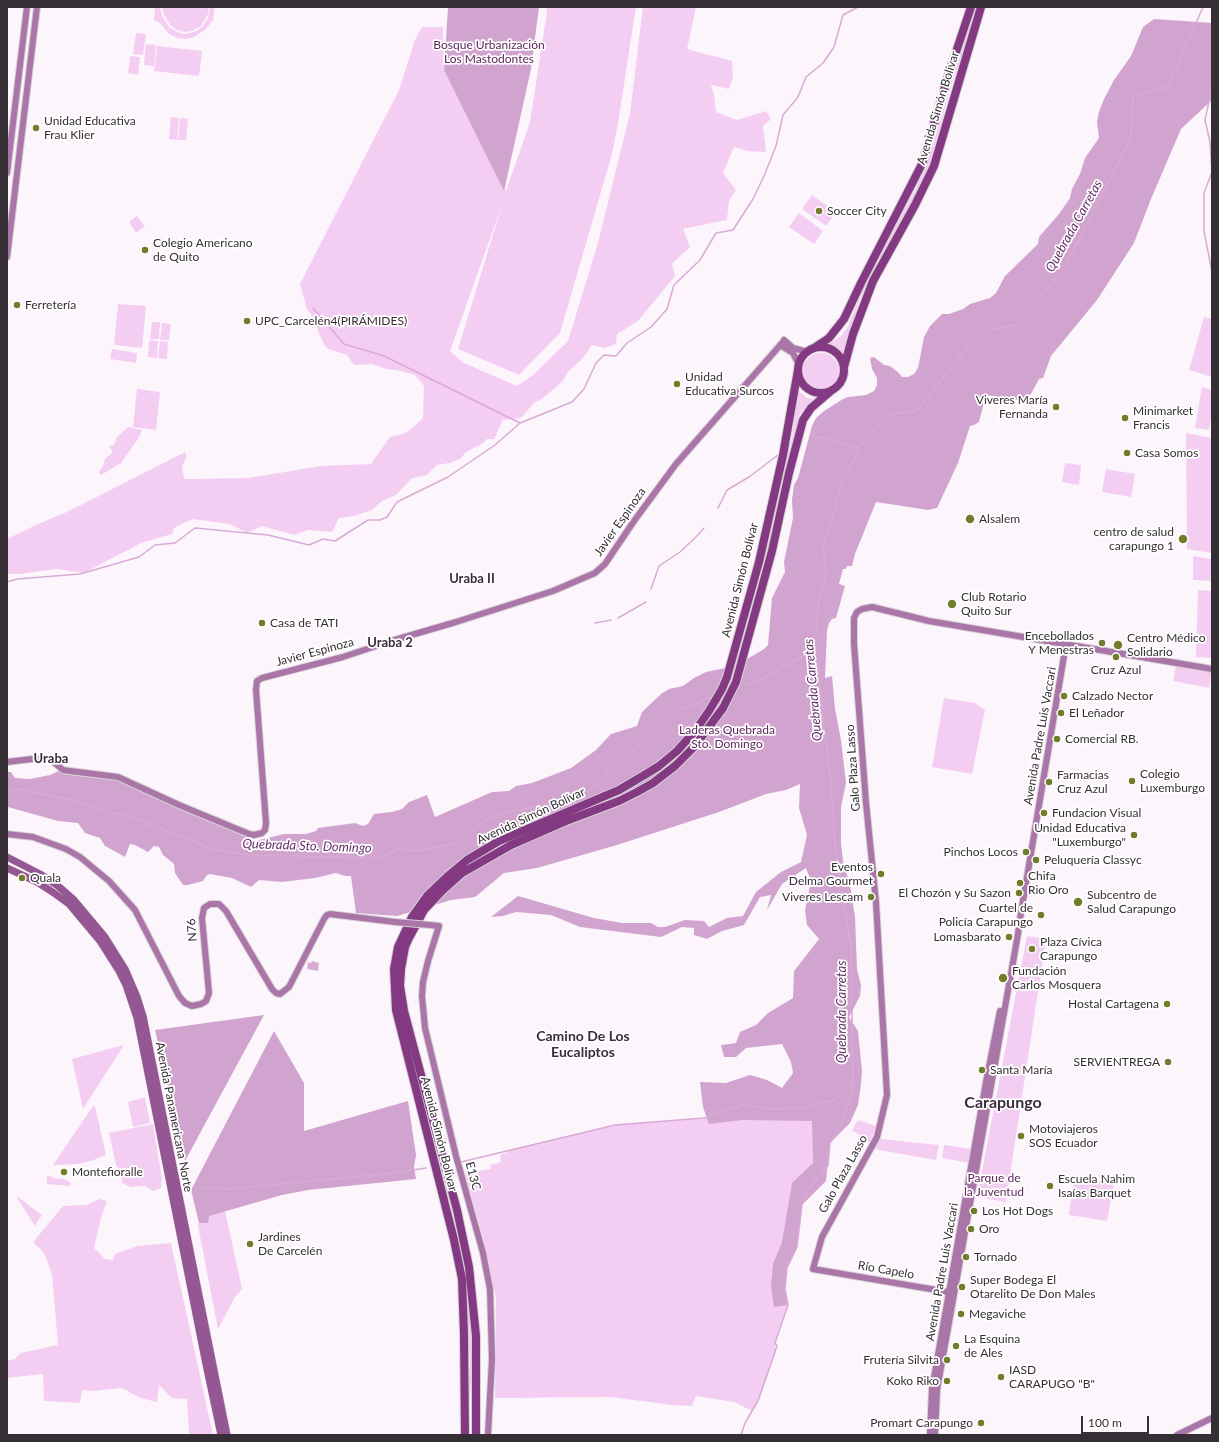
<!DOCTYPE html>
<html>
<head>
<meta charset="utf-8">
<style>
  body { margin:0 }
  #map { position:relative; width:1219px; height:1442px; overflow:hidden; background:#fdf5fc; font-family:Lato,sans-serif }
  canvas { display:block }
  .frame { position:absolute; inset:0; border:8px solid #352e34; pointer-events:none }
  .scale { position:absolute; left:1081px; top:1416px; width:68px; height:18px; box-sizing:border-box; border:2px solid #352e34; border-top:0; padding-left:5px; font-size:12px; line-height:14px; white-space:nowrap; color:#352e34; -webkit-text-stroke:3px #fff; paint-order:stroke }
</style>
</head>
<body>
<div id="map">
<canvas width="1219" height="1442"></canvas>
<div class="frame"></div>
<div class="scale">100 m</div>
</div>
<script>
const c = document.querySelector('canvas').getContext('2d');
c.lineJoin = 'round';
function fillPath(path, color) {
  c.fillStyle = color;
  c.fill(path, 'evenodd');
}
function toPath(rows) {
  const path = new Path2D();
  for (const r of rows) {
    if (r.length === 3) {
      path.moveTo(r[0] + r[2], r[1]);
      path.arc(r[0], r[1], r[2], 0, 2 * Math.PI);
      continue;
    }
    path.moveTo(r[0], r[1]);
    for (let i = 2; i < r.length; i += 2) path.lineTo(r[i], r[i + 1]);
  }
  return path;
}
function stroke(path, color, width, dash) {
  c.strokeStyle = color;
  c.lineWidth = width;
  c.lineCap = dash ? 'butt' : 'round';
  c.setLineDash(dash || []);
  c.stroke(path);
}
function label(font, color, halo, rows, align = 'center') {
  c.font = font + ' Lato,sans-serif';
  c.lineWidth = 3.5;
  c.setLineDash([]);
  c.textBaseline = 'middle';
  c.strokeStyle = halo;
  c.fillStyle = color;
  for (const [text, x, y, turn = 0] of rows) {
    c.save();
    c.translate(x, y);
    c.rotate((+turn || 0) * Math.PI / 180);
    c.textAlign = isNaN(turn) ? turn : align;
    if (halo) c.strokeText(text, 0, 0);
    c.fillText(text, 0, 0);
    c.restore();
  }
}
fillPath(toPath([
  [155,7,160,7,162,16,169,27,179,33,186,34,196,31,202,27,208,18,210,7,215,7,213,20,205,30,194,37,186,39,177,38,169,34,160,23,154,20],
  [162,7,209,7,208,14,201,26,192,31,186,32,179,31,171,26,164,15],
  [547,7,636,7,618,123,612,154,560,333,519,375,458,349,502,205,450,351,464,363,517,386,533,375,568,341,598,243,630,113,643,7,696,7,687,49,732,61,733,78,729,89,711,85,714,95,716,112,737,120,766,111,771,119,763,126,766,152,747,151,734,147,723,173,736,190,729,201,727,220,683,229,690,247,672,264,675,276,638,321,617,334,616,344,605,348,592,345,583,358,568,372,563,381,542,399,535,402,521,418,503,420,494,439,487,439,482,444,466,452,460,459,450,463,437,465,427,475,412,478,396,495,382,501,372,510,354,516,339,518,332,532,308,530,294,535,262,526,247,533,230,524,192,519,174,528,172,534,141,543,84,573,56,569,19,574,7,574,7,539,36,525,69,511,185,452,187,457,182,466,184,479,249,478,321,466,371,464,390,437,406,433,423,418,424,386,415,375,401,371,386,369,372,364,354,365,347,355,328,349,325,346,319,334,315,320,307,309,300,284,399,90,415,40,422,27,443,27,444,70,506,191,530,122,546,18],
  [975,7,979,7,951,86,932,156,927,171,918,192,860,299,842,355,836,349,828,345,841,336,847,328,872,269,915,190,927,162,952,73],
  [136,33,146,34,143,55,133,54],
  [146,44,156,45,154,66,144,65],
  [157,46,202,51,199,76,154,71],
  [130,56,140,57,138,75,128,73],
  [171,117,179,118,177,140,169,139],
  [180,118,188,119,186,140,178,140],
  [812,195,836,212,826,226,802,209],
  [799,213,823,231,814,244,789,227],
  [137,216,145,226,136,233,129,222],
  [118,304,146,306,142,348,114,345],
  [1204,317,1212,319,1212,377,1189,370],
  [152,322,160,322,159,339,150,339],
  [162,323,171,324,169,340,160,340],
  [149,340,158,341,157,358,148,357],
  [160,341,168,342,167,359,158,358],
  [112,349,137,353,136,363,110,359],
  [821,371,18],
  [1202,387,1212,390,1212,412,1209,430,1195,428],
  [137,389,160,392,156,430,133,427],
  [798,390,807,398,816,399,804,409,799,415,792,450,779,493,771,543,765,565,742,645,733,680,719,708,692,745,655,777,622,795,546,826,497,849,458,872,442,885,424,905,409,929,402,947,398,959,397,974,397,990,401,1018,416,1068,436,1156,460,1239,468,1273,473,1362,472,1381,468,1410,469,1435,467,1435,465,1417,470,1362,464,1267,454,1223,431,1149,414,1068,401,1026,395,990,395,963,399,946,413,916,432,891,450,875,473,860,505,842,558,818,609,798,646,779,663,768,682,751,697,734,710,718,722,697,733,673,742,635,768,543,777,492,792,438],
  [128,427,142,430,138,439,121,463,101,475,99,473,100,469,102,469,105,459,113,452,109,446,114,445,117,437],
  [1186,433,1212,438,1212,553,1187,549],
  [1065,463,1081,465,1079,485,1062,482],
  [1106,469,1135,474,1131,497,1102,492],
  [1193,556,1212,559,1212,581,1193,580],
  [1198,590,1212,591,1212,658,1196,657],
  [1176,665,1212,670,1209,688,1173,681],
  [944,698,975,703,985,710,972,774,932,767],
  [1027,936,1046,939,1006,1202,977,1197],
  [124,1045,88,1101,83,1109,72,1059],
  [145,1097,150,1123,133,1127,128,1102],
  [743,1105,805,1108,830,1143,828,1166,802,1205,797,1247,787,1268,785,1289,788,1305,775,1343,776,1352,758,1401,752,1411,734,1402,696,1396,692,1406,672,1405,611,1397,495,1398,496,1298,484,1241,465,1173,491,1169,490,1165,501,1162,500,1155,518,1148,615,1125,704,1118],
  [93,1106,95,1106,106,1155,91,1161,77,1164,53,1165],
  [858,1120,876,1126,870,1142,852,1130],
  [153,1124,162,1179,161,1188,153,1191,145,1186,131,1187,122,1183,121,1171,116,1165,109,1133],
  [880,1139,939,1145,936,1160,874,1149],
  [944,1145,972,1149,970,1163,942,1158],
  [47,1176,52,1176,52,1178,64,1179,67,1181,70,1182,71,1186,47,1184],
  [1074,1177,1114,1184,1107,1221,1069,1215],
  [18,1197,42,1215,35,1226,17,1198],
  [99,1199,107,1201,101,1218,94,1248,105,1259,113,1260,115,1254,137,1246,171,1243,213,1435,189,1435,187,1399,172,1398,159,1385,157,1402,140,1398,122,1388,94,1391,82,1390,80,1403,44,1401,43,1374,7,1378,7,1361,15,1359,20,1353,58,1345,52,1274,44,1253,33,1242,63,1206,87,1205],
  [225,1211,242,1289,235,1297,218,1329,198,1226,199,1223,208,1223,208,1216]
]), '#f4cef2');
fillPath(toPath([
  [448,7,539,7,531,69,504,191,444,70],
  [1154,19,1212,23,1212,100,1181,129,1151,199,1134,243,1097,300,1051,356,1043,378,1039,379,1031,394,1024,397,1024,401,986,395,979,422,974,425,970,426,958,463,937,508,928,510,876,502,855,554,852,566,847,566,846,569,843,569,839,584,845,586,836,618,832,619,829,623,827,631,825,678,832,676,835,709,841,740,846,783,841,807,841,843,843,861,850,885,855,917,857,969,861,985,860,996,849,1017,858,1031,862,1071,861,1084,858,1105,850,1123,830,1143,826,1181,802,1205,797,1247,787,1268,785,1289,788,1305,774,1307,771,1286,773,1264,782,1242,792,1183,813,1163,812,1121,742,1120,709,1124,703,1107,700,1082,726,1083,750,1075,767,1080,782,1088,793,1073,791,1062,782,1044,746,1048,736,1057,724,1057,721,1045,736,1043,740,1032,756,1025,768,1013,793,998,794,971,819,939,807,925,805,910,811,881,806,868,782,884,767,910,771,895,760,897,744,925,722,931,707,939,694,935,694,928,682,927,661,937,580,927,551,915,516,912,503,916,491,917,518,896,594,918,622,923,651,923,658,927,665,927,685,920,704,921,709,927,727,918,743,916,756,892,781,872,801,862,807,835,799,808,800,784,786,790,766,794,719,812,617,845,537,868,504,873,475,897,451,900,397,916,356,913,351,876,345,876,336,873,315,878,282,882,259,880,251,887,232,878,210,874,207,875,203,881,188,885,183,885,175,873,174,864,163,855,159,847,154,846,148,852,135,845,130,844,125,857,105,846,100,838,85,833,78,823,58,821,8,807,7,810,7,772,11,772,15,778,30,779,50,775,59,771,79,776,116,779,255,841,284,834,306,834,316,831,318,828,333,826,355,823,363,826,368,824,374,814,392,812,402,809,409,802,427,795,435,817,492,792,509,791,516,786,532,783,571,768,596,750,611,734,637,726,642,712,661,694,669,689,683,686,694,678,706,672,735,666,764,649,768,645,772,598,785,572,784,562,793,518,792,500,794,485,798,478,812,426,816,418,824,411,843,399,848,397,866,395,874,391,877,385,877,378,872,369,870,358,874,357,884,365,890,366,899,373,902,377,908,377,914,374,918,368,924,337,930,326,942,314,949,314,963,309,970,304,990,298,996,293,1005,276,1038,244,1039,237,1059,214,1070,198,1072,189,1080,174,1085,158,1099,138,1097,122,1099,112,1104,99,1114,80,1131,56,1143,27],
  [264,1015,185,1161,155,1030],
  [274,1031,304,1083,304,1131,408,1101,416,1155,414,1167,416,1179,308,1190,282,1195,209,1216,208,1223,199,1223,191,1190]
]), '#d1a4cf');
fillPath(toPath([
  [312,961,319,963,318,971,307,969,308,962,311,963]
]), '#d8aad6');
stroke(toPath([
  [1212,87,1205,120,1210,142,1212,172],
  [1212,172,1204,193,1204,231,1212,272],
  [313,308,344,344,384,356,520,423],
  [810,435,858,448],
  [718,508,727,490,749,477,778,455],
  [7,582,17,579,80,574,139,557,155,545,175,543,195,528,268,535,309,545,323,539,335,541,368,520,380,520,387,517,397,502,448,477,495,445,520,423,572,402,584,389,596,363,604,355,616,356,627,343,651,327,667,309,674,285,700,260,716,233,733,230,753,199,764,176,776,146,783,115,798,97,806,77,823,63,834,47,843,15,858,7],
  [651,589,659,566,680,552,697,536,704,528],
  [618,618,646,602],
  [595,623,611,620],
  [744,685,762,679,815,649],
  [7,791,19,789,75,801,138,820,212,849,250,855,377,858,398,849,417,851,453,844,492,816,572,799,597,785,615,763,660,731,680,709,711,697],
  [461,1162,615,1125,704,1118,743,1105,773,1109,805,1108,834,1100,852,1081],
  [199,1187,228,1189,393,1173,426,1168],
  [741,1435,745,1423,758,1401,777,1346,775,1343,788,1305,785,1289,787,1268,797,1247,802,1205,808,1189,828,1166,830,1143,840,1127,852,1094,853,1073,851,949,835,844,831,783,815,649,818,605,826,575,823,546,844,478,858,452,858,448,878,427,892,414,917,411,969,345,988,330,1017,325,1062,272,1131,138,1133,96,1168,87,1203,7]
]), '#d8aad6', 1.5);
const secondary = toPath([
  [7,173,27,7],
  [7,257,37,7],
  [780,345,793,353,799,365],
  [7,762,32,759,45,759,51,760,63,770,70,771,118,777,179,805,249,834,254,835,262,833,265,830,266,823,256,690,257,681,262,678,343,657,391,641,456,622,553,591,595,573,605,564,634,521,676,464,783,342,784,340,793,348,808,352],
  [7,834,33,837,66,849,80,857,109,881,135,910,179,996,185,1003,192,1006,201,1004,206,1001,209,993,202,918,204,908,210,904,219,904,226,911,272,989,276,993,280,994,289,987,324,919,327,915,330,914,395,922],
  [430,925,439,926,428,961,423,982,422,996,425,1028,456,1156,483,1253,490,1289,492,1359,488,1435],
  [954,1293,813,1269,822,1237,877,1137,887,1095,876,902,866,803,854,644,854,618,857,612,862,609,872,607,929,621,1212,669],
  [930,1435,932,1389,986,1082,1000,1011],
  [935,1435,937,1390,1018,934,1019,925,1066,644],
  [1177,1435,1212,1418]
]);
const primary = toPath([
  [7,857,40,874,58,886,74,900,105,937,125,969,137,997,143,1016,227,1435],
  [7,868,37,882,54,893,69,904,100,941,119,971,126,985,137,1018,206,1364,221,1435]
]);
const highway = toPath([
  [821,370,23],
  [814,348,829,338,844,319,861,283,922,164,949,73,971,7],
  [844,367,853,334,873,281,915,205,934,166,981,7],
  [465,1435,464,1334,462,1279,454,1240,396,1010,394,969,398,947,412,917,427,896,449,875,467,860,499,841,619,790,646,774,659,766,677,751,695,731,709,711,722,689,727,677,759,562,783,455,798,370],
  [476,1435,476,1336,469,1267,457,1210,404,1011,400,986,401,969,405,947,409,938,424,910,443,890,462,873,511,845,566,821,619,801,637,792,653,783,675,766,693,748,700,739,723,708,736,682,772,551,789,473,803,420,811,408,832,390]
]);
stroke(secondary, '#d9d1d8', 8);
stroke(primary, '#d9d1d8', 8);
stroke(highway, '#d9d1d8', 10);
stroke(secondary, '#aa76a8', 6);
stroke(primary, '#955694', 7);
stroke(highway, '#833a82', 8);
const secondaryBridge = toPath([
  [395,922,430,925]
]);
stroke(secondaryBridge, '#d9d1d8', 8, []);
stroke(secondaryBridge, '#aa76a8', 6);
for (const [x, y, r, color] of [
  [36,128,4,"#707e2b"],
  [819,211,4,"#707e2b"],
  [145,250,4,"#707e2b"],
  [17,305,4,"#707e2b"],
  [247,321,4,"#707e2b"],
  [677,384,4,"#707e2b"],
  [1056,407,4,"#707e2b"],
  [1125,418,4,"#707e2b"],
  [1127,453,4,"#707e2b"],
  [970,519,5,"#707e2b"],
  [1183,539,5,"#707e2b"],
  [952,604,5,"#707e2b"],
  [262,623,4,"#707e2b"],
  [1102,643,4,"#707e2b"],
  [1118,645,5,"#707e2b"],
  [1116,657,4,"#707e2b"],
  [1064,696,4,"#707e2b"],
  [1061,713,4,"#707e2b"],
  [1057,739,4,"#707e2b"],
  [1132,781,4,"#707e2b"],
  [1049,782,4,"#707e2b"],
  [1044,813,4,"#707e2b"],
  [1134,835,4,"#707e2b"],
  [1026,852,4,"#707e2b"],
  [1036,860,4,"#707e2b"],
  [881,874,4,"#707e2b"],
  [22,878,4,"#707e2b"],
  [1020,883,4,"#707e2b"],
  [1019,893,4,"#707e2b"],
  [871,897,4,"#707e2b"],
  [1078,902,5,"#707e2b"],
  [1041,915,4,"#707e2b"],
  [1009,937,4,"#707e2b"],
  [1032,949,4,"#707e2b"],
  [1003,978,5,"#707e2b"],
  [1167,1004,4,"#707e2b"],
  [1168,1062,4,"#707e2b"],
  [982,1070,4,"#707e2b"],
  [1021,1136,4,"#707e2b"],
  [64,1172,4,"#707e2b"],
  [1050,1186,4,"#707e2b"],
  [974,1211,4,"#707e2b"],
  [971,1229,4,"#707e2b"],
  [250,1244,4,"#707e2b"],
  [966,1257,4,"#707e2b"],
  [962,1287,4,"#707e2b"],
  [961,1314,4,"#707e2b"],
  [956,1346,4,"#707e2b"],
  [947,1360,4,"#707e2b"],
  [1001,1377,4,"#707e2b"],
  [947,1381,4,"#707e2b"],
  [981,1423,4,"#707e2b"]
]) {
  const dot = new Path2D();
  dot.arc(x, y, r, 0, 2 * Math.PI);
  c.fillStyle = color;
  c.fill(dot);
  stroke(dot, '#fff', 1.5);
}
label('12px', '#5d275d', '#fff', [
  ["Bosque Urbanización",489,45],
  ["Los Mastodontes",489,59],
  ["Laderas Quebrada",727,730],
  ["Sto. Domingo",727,744],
  ["Parque de",994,1178],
  ["la Juventud",994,1192]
]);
label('12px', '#352e34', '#fff', [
  ["Avenida Simón Bolívar",938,108,-73],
  ["Javier Espinoza",620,522,-55],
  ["Avenida Simón Bolívar",740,580,-76],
  ["Javier Espinoza",315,652,-15],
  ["Avenida Padre Luis Vaccari",1040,736,-80],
  ["Galo Plaza Lasso",853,768,-94],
  ["Avenida Simón Bolívar",531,816,-25],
  ["N76",192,930,-94],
  ["Avenida Panamericana Norte",174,1117,79],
  ["Avenida Simón Bolívar",439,1134,76],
  ["Galo Plaza Lasso",843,1174,-61],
  ["E13C",473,1176,75],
  ["Río Capelo",886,1270,10],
  ["Avenida Padre Luis Vaccari",942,1272,-80]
]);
label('12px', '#352e34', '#fff', [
  ["Unidad Educativa",44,121],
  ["Frau Klier",44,135],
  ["Soccer City",827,211],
  ["Colegio Americano",153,243],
  ["de Quito",153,257],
  ["Ferretería",25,305],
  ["UPC_Carcelén4(PIRÁMIDES)",255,321],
  ["Unidad",685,377],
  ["Educativa Surcos",685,391],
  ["Viveres María",1048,400,"right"],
  ["Fernanda",1048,414,"right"],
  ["Minimarket",1133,411],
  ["Francis",1133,425],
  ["Casa Somos",1135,453],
  ["Alsalem",979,519],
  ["centro de salud",1174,532,"right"],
  ["carapungo 1",1174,546,"right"],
  ["Club Rotario",961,597],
  ["Quito Sur",961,611],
  ["Casa de TATI",270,623],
  ["Encebollados",1094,636,"right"],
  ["Y Menestras",1094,650,"right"],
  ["Centro Médico",1127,638],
  ["Solidario",1127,652],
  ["Cruz Azul",1116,670,"center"],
  ["Calzado Nector",1072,696],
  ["El Leñador",1069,713],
  ["Comercial RB.",1065,739],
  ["Colegio",1140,774],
  ["Luxemburgo",1140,788],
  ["Farmacias",1057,775],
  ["Cruz Azul",1057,789],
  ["Fundacion Visual",1052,813],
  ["Unidad Educativa",1126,828,"right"],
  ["\"Luxemburgo\"",1126,842,"right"],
  ["Pinchos Locos",1018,852,"right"],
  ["Peluquería Classyc",1044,860],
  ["Eventos",873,867,"right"],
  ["Delma Gourmet",873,881,"right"],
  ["Chifa",1028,876],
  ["Rio Oro",1028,890],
  ["Quala",30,878],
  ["El Chozón y Su Sazon",1011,893,"right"],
  ["Subcentro de",1087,895],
  ["Salud Carapungo",1087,909],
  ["Viveres Lescam",863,897,"right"],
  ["Cuartel de",1033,908,"right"],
  ["Policía Carapungo",1033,922,"right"],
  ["Lomasbarato",1001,937,"right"],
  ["Plaza Cívica",1040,942],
  ["Carapungo",1040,956],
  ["Fundación",1012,971],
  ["Carlos Mosquera",1012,985],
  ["Hostal Cartagena",1159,1004,"right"],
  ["SERVIENTREGA",1160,1062,"right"],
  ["Santa María",990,1070],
  ["Motoviajeros",1029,1129],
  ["SOS Ecuador",1029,1143],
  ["Montefioralle",72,1172],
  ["Escuela Nahim",1058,1179],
  ["Isaías Barquet",1058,1193],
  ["Los Hot Dogs",982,1211],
  ["Oro",979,1229],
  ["Jardines",258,1237],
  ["De Carcelén",258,1251],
  ["Tornado",974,1257],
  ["Super Bodega El",970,1280],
  ["Otarelito De Don Males",970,1294],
  ["Megaviche",969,1314],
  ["La Esquina",964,1339],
  ["de Ales",964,1353],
  ["Frutería Silvita",939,1360,"right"],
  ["IASD",1009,1370],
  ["CARAPUGO \"B\"",1009,1384],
  ["Koko Riko",939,1381,"right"],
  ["Promart Carapungo",973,1423,"right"]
], 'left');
label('italic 13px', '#663066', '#fff', [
  ["Quebrada Carretas",1074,226,-61],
  ["Quebrada Carretas",813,690,-95],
  ["Quebrada Sto. Domingo",307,846,2],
  ["Quebrada Carretas",842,1012,-90]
]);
label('bold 13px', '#3b2d3b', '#fff', [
  ["Uraba II",472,579],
  ["Uraba 2",390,643],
  ["Uraba",51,759]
]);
label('bold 14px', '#3b2d3b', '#fff', [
  ["Camino De Los",583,1036],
  ["Eucaliptos",583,1052]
]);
label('bold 16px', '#3b2d3b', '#fff', [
  ["Carapungo",1003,1103]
]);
</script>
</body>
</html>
